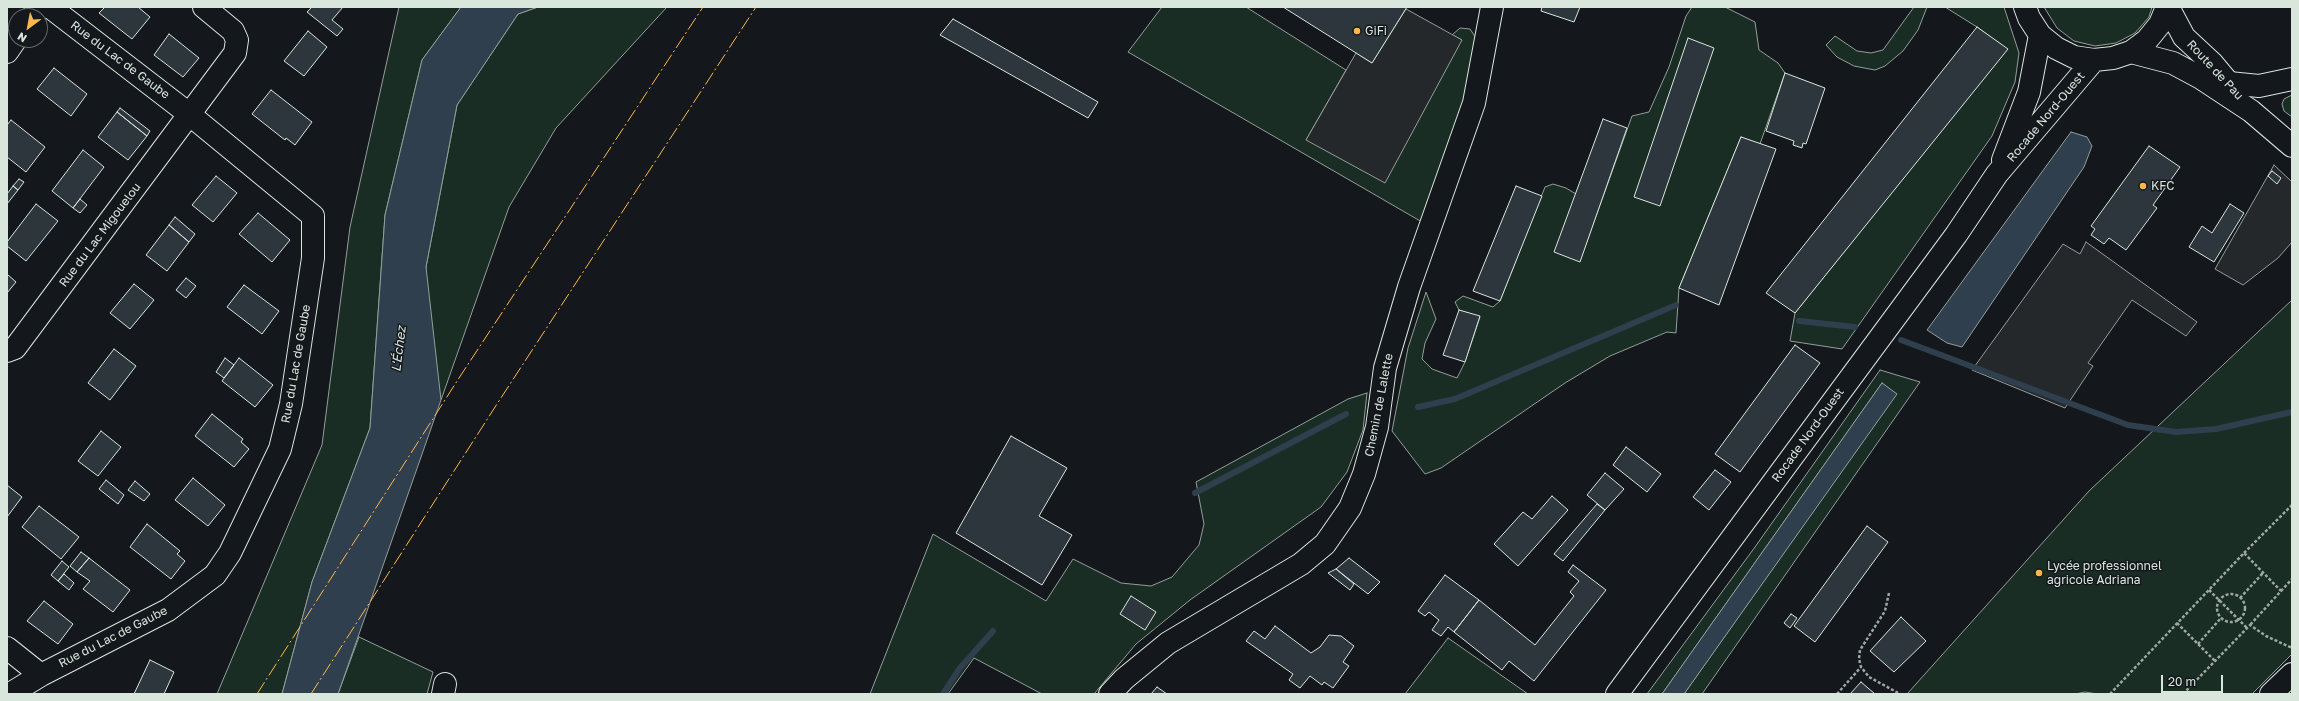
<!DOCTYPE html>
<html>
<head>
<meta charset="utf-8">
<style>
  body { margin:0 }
  #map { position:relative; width:2299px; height:701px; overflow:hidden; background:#14181c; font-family:"Golos Text",sans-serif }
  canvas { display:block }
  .frame { position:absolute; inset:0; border:8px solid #d8e6dc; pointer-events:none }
  .north { position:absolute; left:8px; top:8px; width:40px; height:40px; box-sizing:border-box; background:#14181c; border:1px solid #626a69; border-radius:50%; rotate:212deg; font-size:11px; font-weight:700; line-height:16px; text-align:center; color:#d8e6dc }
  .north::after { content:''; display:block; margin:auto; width:14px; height:18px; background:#ffb74d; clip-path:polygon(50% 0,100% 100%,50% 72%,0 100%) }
  .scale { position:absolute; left:2161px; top:675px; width:62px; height:18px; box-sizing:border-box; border:2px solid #d8e6dc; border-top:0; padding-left:5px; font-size:12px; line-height:14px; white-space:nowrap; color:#d8e6dc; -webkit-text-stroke:3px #14181c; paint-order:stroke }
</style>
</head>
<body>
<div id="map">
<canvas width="2299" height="701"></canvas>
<div class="frame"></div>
<div class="north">N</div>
<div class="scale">20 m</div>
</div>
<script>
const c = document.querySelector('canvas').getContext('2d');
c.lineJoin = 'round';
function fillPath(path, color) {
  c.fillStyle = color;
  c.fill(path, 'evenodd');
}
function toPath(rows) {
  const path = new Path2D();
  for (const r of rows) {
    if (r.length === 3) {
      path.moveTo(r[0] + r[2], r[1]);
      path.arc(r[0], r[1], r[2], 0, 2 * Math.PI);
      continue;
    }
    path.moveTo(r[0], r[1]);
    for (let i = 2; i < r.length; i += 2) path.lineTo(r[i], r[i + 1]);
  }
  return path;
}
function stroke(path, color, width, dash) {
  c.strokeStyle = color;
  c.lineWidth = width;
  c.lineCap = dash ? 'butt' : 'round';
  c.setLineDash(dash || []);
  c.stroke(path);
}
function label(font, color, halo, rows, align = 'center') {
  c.font = font + ' "Golos Text",sans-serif';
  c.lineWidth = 3;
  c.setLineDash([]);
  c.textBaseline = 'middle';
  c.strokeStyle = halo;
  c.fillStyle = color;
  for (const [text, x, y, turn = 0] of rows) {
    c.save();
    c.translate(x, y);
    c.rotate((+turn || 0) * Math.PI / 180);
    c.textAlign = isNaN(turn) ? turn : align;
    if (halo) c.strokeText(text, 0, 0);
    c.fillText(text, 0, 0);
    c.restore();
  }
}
const green = toPath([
  [399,7,461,7,422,60,385,215,370,428,312,582,282,694,217,694,322,445,350,227,399,7],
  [538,7,667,7,556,128,509,207,441,400,428,394,426,267,457,105,518,14,538,7],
  [1162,7,1246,7,1346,70,1306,140,1462,40,1452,35,1460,28,1470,29,1476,38,1464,104,1422,222,1128,52,1162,7],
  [1692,7,1725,7,1755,22,1759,50,1778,63,1785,73,1760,144,1741,137,1679,288,1676,333,1667,332,1610,356,1565,383,1441,468,1425,474,1392,431,1408,348,1426,292,1436,319,1425,343,1422,359,1432,369,1457,378,1465,362,1480,317,1459,310,1455,302,1463,296,1493,307,1500,301,1545,187,1553,184,1566,188,1576,194,1580,261,1632,116,1649,112,1669,67,1686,16,1692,7],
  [1914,7,1927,7,1918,30,1903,51,1885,66,1875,70,1854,66,1837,57,1826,45,1835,36,1857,51,1871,53,1883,50,1914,7],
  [1945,7,2004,7,2019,53,2015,82,1992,136,1842,349,1790,341,1795,313,2007,49,1977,27,1945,7],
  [2044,7,2152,7,2149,17,2135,33,2116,43,2095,46,2074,41,2057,28,2044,7],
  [2292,95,2292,117,2284,111,2282,104,2284,99,2292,95],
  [2292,300,2292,654,2252,694,2097,694,2085,692,2075,694,1907,694,2089,491,2292,300],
  [1880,370,1920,382,1702,694,1684,694,1896,394,1882,383,1662,694,1647,694,1755,547,1880,370],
  [1367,393,1363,430,1347,472,1321,507,1190,600,1136,644,1094,694,1042,694,974,658,948,694,870,694,933,534,1046,601,1073,559,1121,583,1151,586,1172,577,1199,545,1204,524,1196,482,1348,399,1367,393],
  [359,637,433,672,427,694,338,694,359,637],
  [1448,638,1528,694,1405,694,1448,638]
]);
fillPath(green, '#1a2d24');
stroke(green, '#939e99', 1);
const parking = toPath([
  [1406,9,1462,40,1385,183,1306,140,1356,53,1372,63,1406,9],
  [2274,165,2292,182,2292,242,2278,258,2243,285,2215,269,2274,165],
  [2086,242,2197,322,2186,336,2132,300,2088,363,2093,366,2065,408,1972,370,2063,244,2080,254,2086,242]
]);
fillPath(parking, '#24282b');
stroke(parking, '#939e99', 1);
const water = toPath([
  [461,7,538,7,518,14,457,105,426,267,441,400,338,694,282,694,312,582,370,428,385,215,422,60,461,7],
  [2071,132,2087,137,2092,146,2084,167,1962,347,1947,343,1927,330,2071,132],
  [1882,383,1897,394,1684,694,1662,694,1882,383]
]);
fillPath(water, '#2f3f4d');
stroke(water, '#939e99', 1);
stroke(toPath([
  [1799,321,1855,327],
  [1901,340,2128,425,2176,432,2216,429,2292,412],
  [1418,407,1455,399,1676,305],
  [1195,493,1346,414],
  [943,694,960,668,993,631]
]), '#2f3f4d', 6);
const building = toPath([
  [105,7,138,7,150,17,132,39,99,13,105,7],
  [312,7,343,7,332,20,343,29,337,36,307,12,312,7],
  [1283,7,1407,7,1372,63,1283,7],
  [1542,7,1580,7,1574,22,1541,11,1542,7],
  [953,19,1098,102,1088,118,940,35,953,19],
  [1977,27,2008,49,1795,313,1766,293,1977,27],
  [308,31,327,47,304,76,284,61,308,31],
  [169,34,199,58,183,77,154,55,169,34],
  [1688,38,1714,48,1660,206,1634,197,1688,38],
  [54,68,87,94,71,116,37,89,54,68],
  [1785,73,1825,88,1806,144,1803,143,1802,148,1793,145,1794,141,1766,131,1785,73],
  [271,90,312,122,295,145,286,138,285,140,252,114,271,90],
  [120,108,150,131,147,136,117,112,120,108],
  [117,112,147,136,128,160,98,137,117,112],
  [1603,119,1627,128,1580,262,1554,252,1603,119],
  [11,120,45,147,26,172,7,157,7,125,11,120],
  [1741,137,1776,149,1719,305,1679,288,1741,137],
  [2149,146,2180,167,2153,205,2157,208,2126,250,2109,238,2104,244,2091,235,2095,229,2091,226,2149,146],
  [83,150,104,167,73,208,52,191,83,150],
  [2272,171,2281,178,2277,184,2268,176,2272,171],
  [216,176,237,193,213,222,192,205,216,176],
  [19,179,24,182,18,190,13,186,19,179],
  [13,186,18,190,7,204,7,194,13,186],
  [1516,186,1542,196,1500,301,1473,291,1516,186],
  [80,199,87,205,80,213,73,208,80,199],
  [36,204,58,221,26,261,7,246,7,242,36,204],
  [2230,204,2244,213,2214,262,2189,247,2202,226,2212,233,2230,204],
  [258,213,290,240,272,262,239,234,258,213],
  [175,217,195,234,189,242,169,225,175,217],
  [169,225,189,242,167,271,146,255,169,225],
  [7,274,16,282,7,293,7,274],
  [186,278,196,286,186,298,176,290,186,278],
  [134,284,154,300,130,329,110,313,134,284],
  [244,285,279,311,262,334,227,307,244,285],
  [1459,310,1480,316,1465,362,1443,355,1459,310],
  [1795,345,1820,363,1740,472,1715,454,1795,345],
  [114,349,136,366,110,400,88,383,114,349],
  [225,358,234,365,224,378,216,372,225,358],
  [239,358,273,385,255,407,222,381,239,358],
  [212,414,243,439,241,442,249,449,234,467,195,436,212,414],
  [101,431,121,447,98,476,78,461,101,431],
  [1011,436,1067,468,1039,516,1072,535,1042,585,956,533,1011,436],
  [1626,447,1661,474,1647,492,1613,465,1626,447],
  [1715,470,1731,482,1709,510,1693,497,1715,470],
  [1605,473,1624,489,1605,510,1587,495,1605,473],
  [193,478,225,505,208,526,175,500,193,478],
  [106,480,124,495,118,504,99,489,106,480],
  [135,481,150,494,144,501,128,490,135,481],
  [7,485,22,497,7,517,7,485],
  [1552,496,1568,510,1518,566,1494,544,1523,512,1532,519,1552,496],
  [1597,504,1605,510,1563,561,1554,554,1597,504],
  [39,506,79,537,61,559,22,527,39,506],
  [147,524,180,551,177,554,185,561,171,579,130,547,147,524],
  [1867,526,1888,542,1815,642,1794,626,1867,526],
  [81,552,89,558,77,572,70,566,81,552],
  [89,558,130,590,113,612,83,589,90,581,77,572,89,558],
  [1349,558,1380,582,1368,594,1336,569,1349,558],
  [62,561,69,567,58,581,51,575,62,561],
  [1573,565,1606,590,1534,681,1509,661,1502,670,1454,632,1479,600,1535,645,1574,596,1570,592,1579,581,1568,572,1573,565],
  [1336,569,1354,584,1350,590,1328,573,1336,569],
  [64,574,74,583,69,590,58,581,64,574],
  [1445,575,1479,600,1454,632,1448,627,1441,636,1432,630,1439,620,1429,612,1425,616,1418,611,1445,575],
  [1131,596,1156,612,1145,630,1120,614,1131,596],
  [44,601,73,624,58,644,27,621,44,601],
  [1791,614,1797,618,1790,628,1784,623,1791,614],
  [1901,617,1926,641,1894,672,1870,651,1901,617],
  [1275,626,1311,653,1320,647,1329,635,1341,636,1354,646,1343,662,1349,666,1333,688,1324,682,1322,685,1310,676,1300,688,1289,680,1293,674,1246,641,1254,631,1265,639,1275,626],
  [150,660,174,672,164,694,134,694,150,660],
  [1861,682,1875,694,1850,694,1861,682],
  [1157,687,1167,694,1151,694,1157,687]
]);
fillPath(building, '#2c363c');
stroke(building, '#d8e6dc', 1);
const minor = toPath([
  [33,16,40,7],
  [7,52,16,39],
  [2229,83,2259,86,2292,79],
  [7,351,15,348,235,53,237,40,233,31,204,7],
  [7,648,41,675],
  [10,694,41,675,168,610,215,575,230,553,280,449,291,404,313,258,313,216,189,114,50,7],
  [443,694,445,684],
  [1110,694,1124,679,1168,643,1301,564,1325,544,1350,508,1364,474,1377,427,1385,368,1409,287,1474,103,1492,7],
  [2271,694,2292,674]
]);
const major = toPath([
  [2025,7,2029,18,2040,35,2056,48,2074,57,2094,60,2113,58,2131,52,2147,40,2160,24,2167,7],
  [2168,7,2184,37,2212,63,2237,93],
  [2131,52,2173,63,2201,78,2251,111,2292,146],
  [2003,160,2029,92,2040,35],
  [1617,694,1956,235,1997,174,2094,60]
]);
stroke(minor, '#d8e6dc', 24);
stroke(major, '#d8e6dc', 24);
stroke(toPath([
  [2244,553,2292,505],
  [2209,590,2247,628],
  [2281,591,2292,579],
  [1889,593,1885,611,1860,650,1859,659,1861,667,1869,677,1900,694],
  [2231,608,14],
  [2240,598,2263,573],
  [2177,623,2215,661],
  [2198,644,2221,618],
  [1837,694,1861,667],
  [2110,694,2244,553,2281,591,2250,625],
  [2183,694,2250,625,2266,636,2292,648]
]), '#9da8a2', 2.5, [3, 2]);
stroke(minor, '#14181c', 22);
stroke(major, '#14181c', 22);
stroke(toPath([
  [257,694,459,378,703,7],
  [311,694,497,404,756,7]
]), '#ffb74d', 1, [14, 3, 2, 3]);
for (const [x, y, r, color] of [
  [1357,31,4,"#ffb74d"],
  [2143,186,4,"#ffb74d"],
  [2039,573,4,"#ffb74d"]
]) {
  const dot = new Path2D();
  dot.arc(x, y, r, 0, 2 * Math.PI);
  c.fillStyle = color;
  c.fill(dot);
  stroke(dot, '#14181c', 1.5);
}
label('12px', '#d8e6dc', '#14181c', [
  ["GiFi",1365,31],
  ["KFC",2151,186],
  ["Lycée professionnel",2047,566],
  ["agricole Adriana",2047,580]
], 'left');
label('12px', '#d8e6dc', '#14181c', [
  ["Rue du Lac de Gaube",120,60,37],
  ["Route de Pau",2215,70,47],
  ["Rocade Nord-Ouest",2046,117,-50],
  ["Rue du Lac Migouelou",100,235,-53],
  ["Rue du Lac de Gaube",296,364,-80],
  ["Chemin de Lalette",1379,405,-79],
  ["Rocade Nord-Ouest",1808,435,-54],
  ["Rue du Lac de Gaube",113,637,-27]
]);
label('italic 13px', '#d8e6dc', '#14181c', [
  ["L'Échez",399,349,-83]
]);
</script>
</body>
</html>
